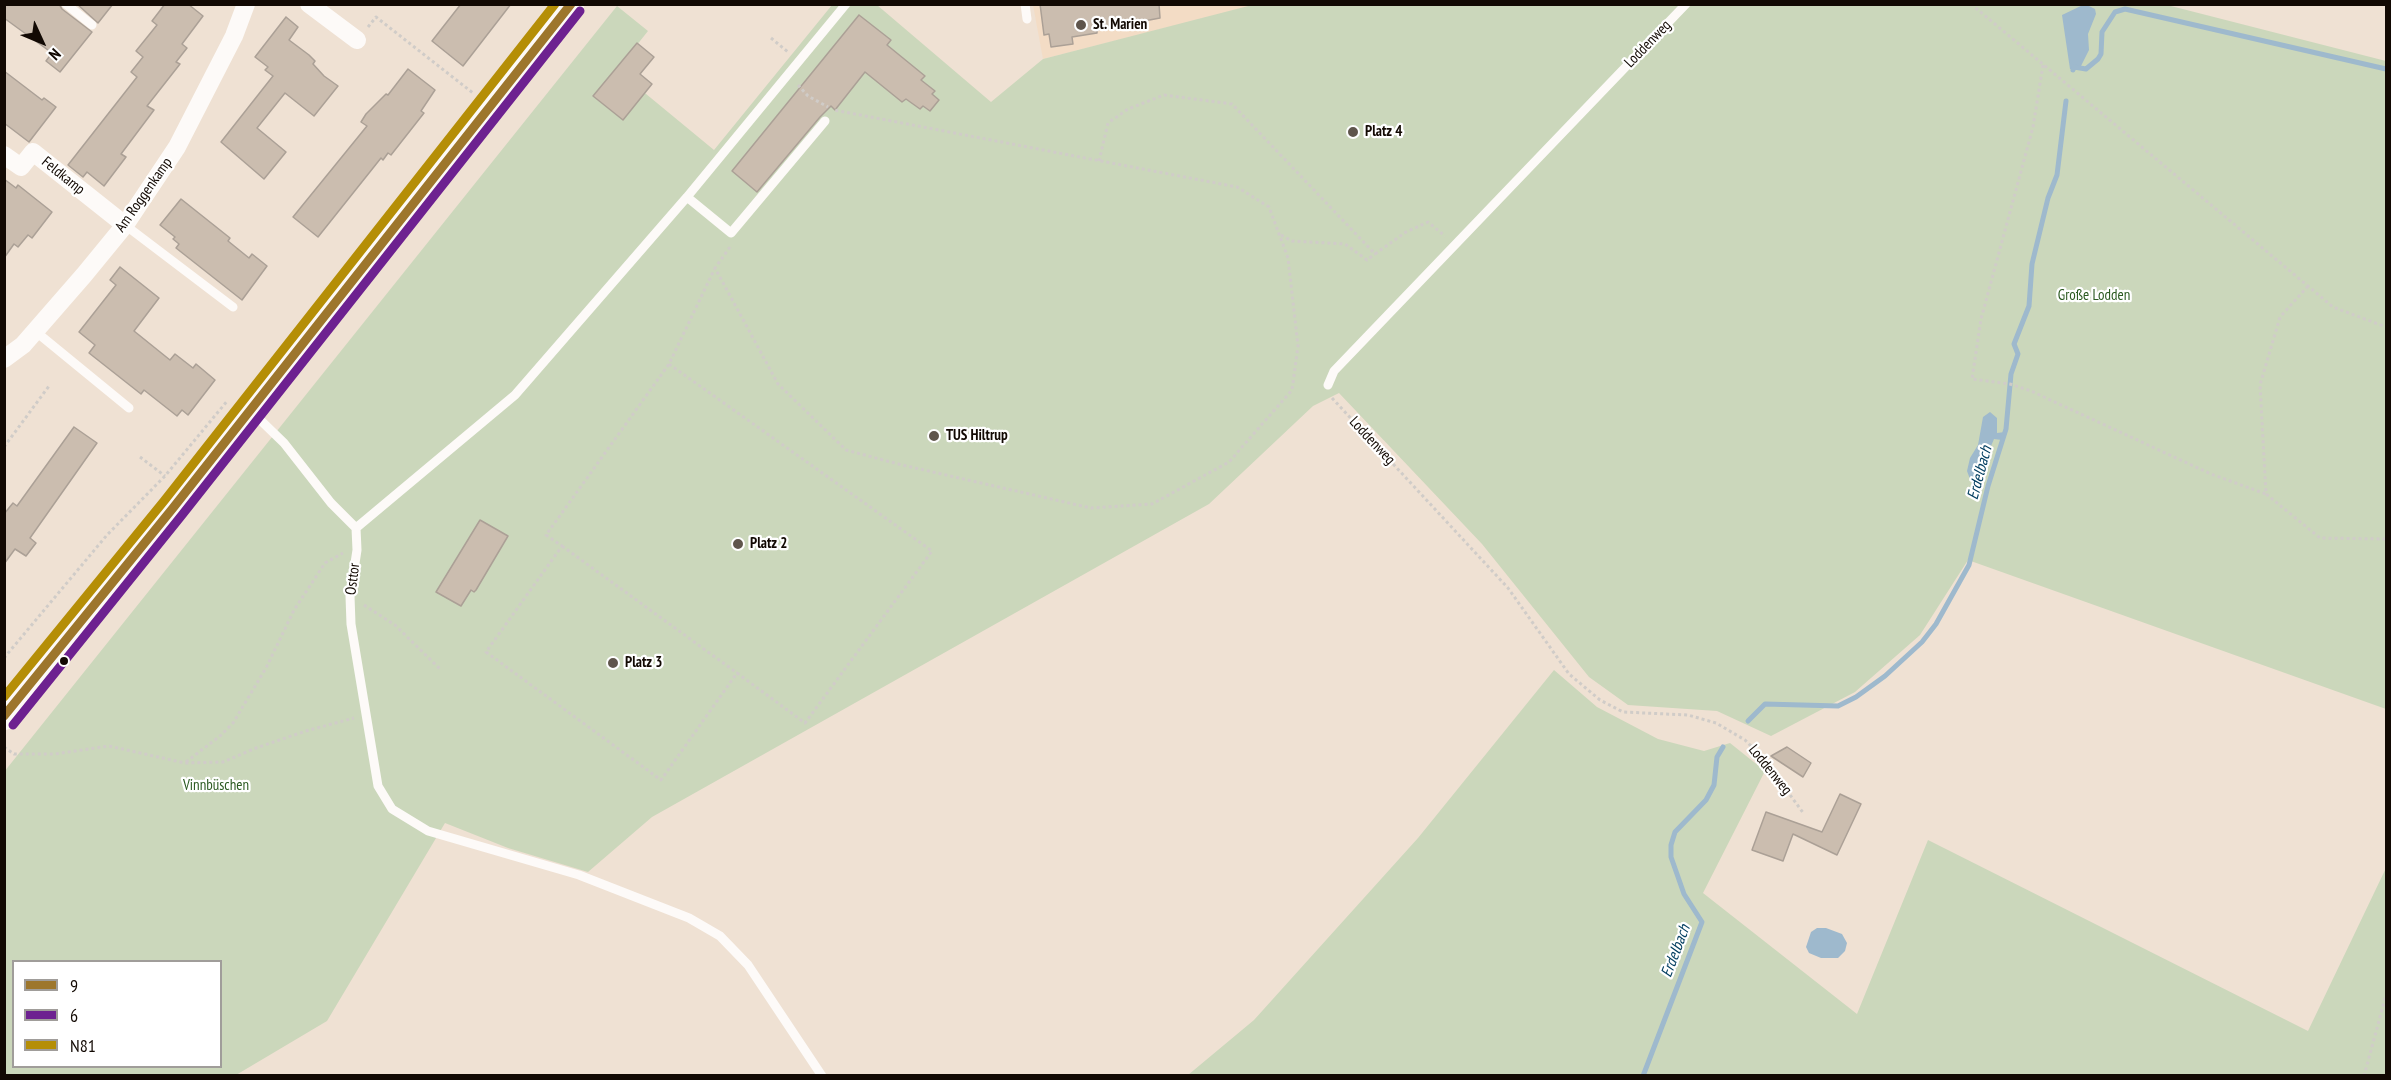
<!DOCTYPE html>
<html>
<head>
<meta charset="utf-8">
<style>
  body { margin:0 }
  #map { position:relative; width:2391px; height:1080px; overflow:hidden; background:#efe1d3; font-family:"PT Sans Narrow",sans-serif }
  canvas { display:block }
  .frame { position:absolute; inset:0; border:6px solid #120903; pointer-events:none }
  .legend { position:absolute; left:12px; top:960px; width:210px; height:108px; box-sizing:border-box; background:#fff; border:2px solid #a09d9a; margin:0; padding:8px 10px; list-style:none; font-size:18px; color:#120903 }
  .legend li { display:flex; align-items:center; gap:12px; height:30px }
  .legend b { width:30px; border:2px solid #a09d9a }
  .north { position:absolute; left:12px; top:12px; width:60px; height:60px; -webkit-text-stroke:4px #fff; paint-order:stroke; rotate:134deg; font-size:16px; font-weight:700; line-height:24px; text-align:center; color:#120903 }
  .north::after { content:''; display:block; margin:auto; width:21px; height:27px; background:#120903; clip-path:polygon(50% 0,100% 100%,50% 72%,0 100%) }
</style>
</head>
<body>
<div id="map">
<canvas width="2391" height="1080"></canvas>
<div class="frame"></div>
<ul class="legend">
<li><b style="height:8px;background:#9d762c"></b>9</li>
<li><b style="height:8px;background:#6d2190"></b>6</li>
<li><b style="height:8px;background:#b58e06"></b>N81</li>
</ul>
<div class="north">N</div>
</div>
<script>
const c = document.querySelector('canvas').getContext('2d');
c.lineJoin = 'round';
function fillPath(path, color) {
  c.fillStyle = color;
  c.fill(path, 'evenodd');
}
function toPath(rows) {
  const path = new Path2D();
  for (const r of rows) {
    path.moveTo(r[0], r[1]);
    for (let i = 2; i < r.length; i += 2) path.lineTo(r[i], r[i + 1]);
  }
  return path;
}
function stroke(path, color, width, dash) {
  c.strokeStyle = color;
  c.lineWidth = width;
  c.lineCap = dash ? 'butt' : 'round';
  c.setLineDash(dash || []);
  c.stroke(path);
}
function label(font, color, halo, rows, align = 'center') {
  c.font = font + ' "PT Sans Narrow",sans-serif';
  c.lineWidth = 4.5;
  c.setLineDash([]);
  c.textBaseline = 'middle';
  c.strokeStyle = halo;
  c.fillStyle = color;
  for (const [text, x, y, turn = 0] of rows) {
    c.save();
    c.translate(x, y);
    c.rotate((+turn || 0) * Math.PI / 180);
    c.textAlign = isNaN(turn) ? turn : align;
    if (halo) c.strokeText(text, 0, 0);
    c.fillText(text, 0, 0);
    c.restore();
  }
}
fillPath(toPath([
  [1033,5,1256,5,1043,59]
]), '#f3dcc5');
fillPath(toPath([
  [1256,4,2167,5,2386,61,2386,709,1968,560,1920,635,1855,692,1771,736,1717,711,1628,705,1589,677,1482,544,1339,393,1313,406,1209,504,652,817,588,872,508,848,445,823,327,1021,236,1075,5,1075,4,772,617,6,648,31,617,70,714,150,832,5,877,5,991,102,1043,59],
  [14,962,220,962,220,1066,14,1066],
  [1554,670,1597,707,1658,739,1704,751,1730,743,1765,771,1703,893,1857,1014,1928,840,2308,1031,2386,868,2386,1075,1188,1075,1254,1020,1418,838]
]), '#cbd7bb');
fillPath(toPath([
  [2085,4,2095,9,2096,14,2088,34,2089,50,2081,66,2073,70,2070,69,2062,15],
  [1990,412,1997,418,1997,433,2005,432,2002,440,1994,439,1979,475,1976,478,1970,479,1967,471,1970,458,1978,445,1983,417],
  [1817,928,1826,928,1842,934,1847,943,1845,951,1838,958,1821,958,1809,953,1806,947,1811,932]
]), '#9eb9cd');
stroke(toPath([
  [2073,70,2074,67,2086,69,2098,59,2101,54,2102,32,2115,12,2125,9,2386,69],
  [1748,721,1765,704,1838,706,1856,697,1885,676,1922,642,1936,624,1969,565,1988,486,2006,429,2011,374,2018,354,2014,344,2029,306,2032,264,2048,198,2057,175,2066,101],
  [1643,1076,1702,922,1684,894,1671,857,1671,845,1675,832,1706,800,1714,785,1717,757,1723,747]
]), '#9eb9cd', 5);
const building = toPath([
  [4,4,59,4,62,9,92,32,60,72,46,61,52,53,4,18,4,4],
  [77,4,113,4,98,23,77,4],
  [165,4,188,4,203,16,182,44,187,48,176,62,180,64,147,106,154,110,121,154,126,157,104,186,87,172,83,177,68,165,137,77,131,72,143,57,136,51,157,25,152,21,165,4],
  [461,4,511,4,463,66,432,41,461,4],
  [1040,4,1159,4,1160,18,1097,30,1097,33,1072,37,1073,44,1051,47,1049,34,1044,35,1040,4],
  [859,15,891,40,887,45,925,76,921,80,935,91,932,94,939,100,930,111,923,106,920,109,906,99,902,102,865,72,835,110,831,106,820,117,757,192,732,171,859,15],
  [286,17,298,27,289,40,309,55,315,61,313,64,324,76,338,86,314,116,285,93,257,128,286,152,264,179,221,142,273,76,265,70,268,67,255,57,286,17],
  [637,43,654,57,640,74,652,84,623,120,593,96,637,43],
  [408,69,435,90,421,111,424,113,391,155,388,153,383,160,381,158,318,237,293,217,367,126,361,122,366,114,386,94,388,95,408,69],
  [4,71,42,100,44,98,56,107,29,142,4,123,4,71],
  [4,179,16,188,18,185,52,212,32,238,28,235,18,247,14,244,4,258,4,179],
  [181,199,230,238,228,241,249,258,252,254,267,266,242,300,176,248,179,244,173,239,175,237,160,225,181,199],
  [120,267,159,298,134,331,170,360,175,354,193,368,196,364,215,380,188,415,182,410,177,416,144,390,141,394,89,353,95,345,79,332,116,285,110,280,120,267],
  [74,427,97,443,30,538,36,543,26,556,15,549,4,564,4,514,13,503,17,506,74,427],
  [480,520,508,536,476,590,474,592,471,590,461,606,436,592,480,520],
  [1787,747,1811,763,1803,777,1771,756,1787,747],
  [1840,794,1861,804,1837,855,1793,834,1783,861,1752,850,1766,812,1822,832,1840,794]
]);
fillPath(building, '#cbbdaf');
stroke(building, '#aba096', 1.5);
stroke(toPath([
  [1971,4,2333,307,2386,327],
  [368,27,376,17,473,93],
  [771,38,788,52],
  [2043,65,2033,127,1981,319,1972,379,2010,384,2031,391,2211,474,2266,494],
  [798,85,808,96,828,107],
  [1099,161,1108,123,1128,109,1164,95,1232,104,1375,254,1406,232,1428,222,1445,236],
  [1281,235,1292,241,1345,244,1367,260,1375,254],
  [730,247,715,268,778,384,846,450,902,465,1091,508,1152,504,1229,462,1292,390,1298,346,1288,258,1269,207,1237,187,834,110],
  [2308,286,2280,317,2260,385,2266,494,2320,538,2386,539],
  [669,364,932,551,805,723,737,673,661,780,486,652,562,546,546,535,669,364,715,268],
  [1332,398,1508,588,1569,674,1600,700,1623,712,1688,715,1716,723,1745,740,1763,758,1804,814],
  [4,447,49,386],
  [140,457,165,476],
  [562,546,737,673],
  [364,605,395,625,441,670],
  [4,658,107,535,165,476,228,400],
  [4,747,14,754,55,754,109,746,185,763,223,762,256,748,306,731,354,718],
  [186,762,220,736,233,723,266,668,294,610,325,563,343,553],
  [2364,1076,2386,995]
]), '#d0ccc8', 3, [3, 3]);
stroke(toPath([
  [66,4,92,25],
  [1025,4,1027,19],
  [687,197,731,233,825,121],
  [125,225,233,307],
  [35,331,129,408],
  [1328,385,1334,371,1686,4],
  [252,412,284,443,331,503,356,528,357,550,350,596,351,624,378,786,392,809,428,831,579,875,689,918,720,936,748,965,822,1076],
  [356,528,515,395,687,197,846,4]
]), '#fdfaf8', 9);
stroke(toPath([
  [309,4,357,40],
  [4,155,21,167,33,152,125,225],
  [4,359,23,345,84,275,125,225,177,147,234,36,246,4]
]), '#fdfaf8', 18);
stroke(toPath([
  [4,717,173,508,571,4]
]), '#fdfaf8', 26);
stroke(toPath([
  [4,716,173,508,571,4]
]), '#9d762c', 9);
stroke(toPath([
  [13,725,182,515,580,11]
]), '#6d2190', 9);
stroke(toPath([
  [4,697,164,501,555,4]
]), '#b58e06', 9);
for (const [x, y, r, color] of [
  [1081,25,6,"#5f554c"],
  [1353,132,6,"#5f554c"],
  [934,436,6,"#5f554c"],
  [738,544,6,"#5f554c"],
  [64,661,5,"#120903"],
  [613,663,6,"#5f554c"]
]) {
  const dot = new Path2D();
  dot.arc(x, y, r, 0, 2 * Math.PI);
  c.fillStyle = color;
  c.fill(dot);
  stroke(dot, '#fff', 2);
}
label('bold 15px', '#120903', '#fff', [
  ["St. Marien",1093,25],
  ["Platz 4",1365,132],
  ["TUS Hiltrup",946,436],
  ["Platz 2",750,544],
  ["Platz 3",625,663]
], 'left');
label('15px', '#120903', '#fff', [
  ["Loddenweg",1648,44,-46],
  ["Feldkamp",63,176,39],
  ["Am Roggenkamp",144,195,-55],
  ["Loddenweg",1372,441,47],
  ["Osttor",353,579,-83],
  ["Loddenweg",1770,770,51]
]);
label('15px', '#2b5a21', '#fff', [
  ["Große Lodden",2094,296],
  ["Vinnbüschen",216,786]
]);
label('italic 16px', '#033e60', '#fff', [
  ["Erdelbach",1980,473,-75],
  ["Erdelbach",1676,951,-69]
]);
</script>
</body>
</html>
